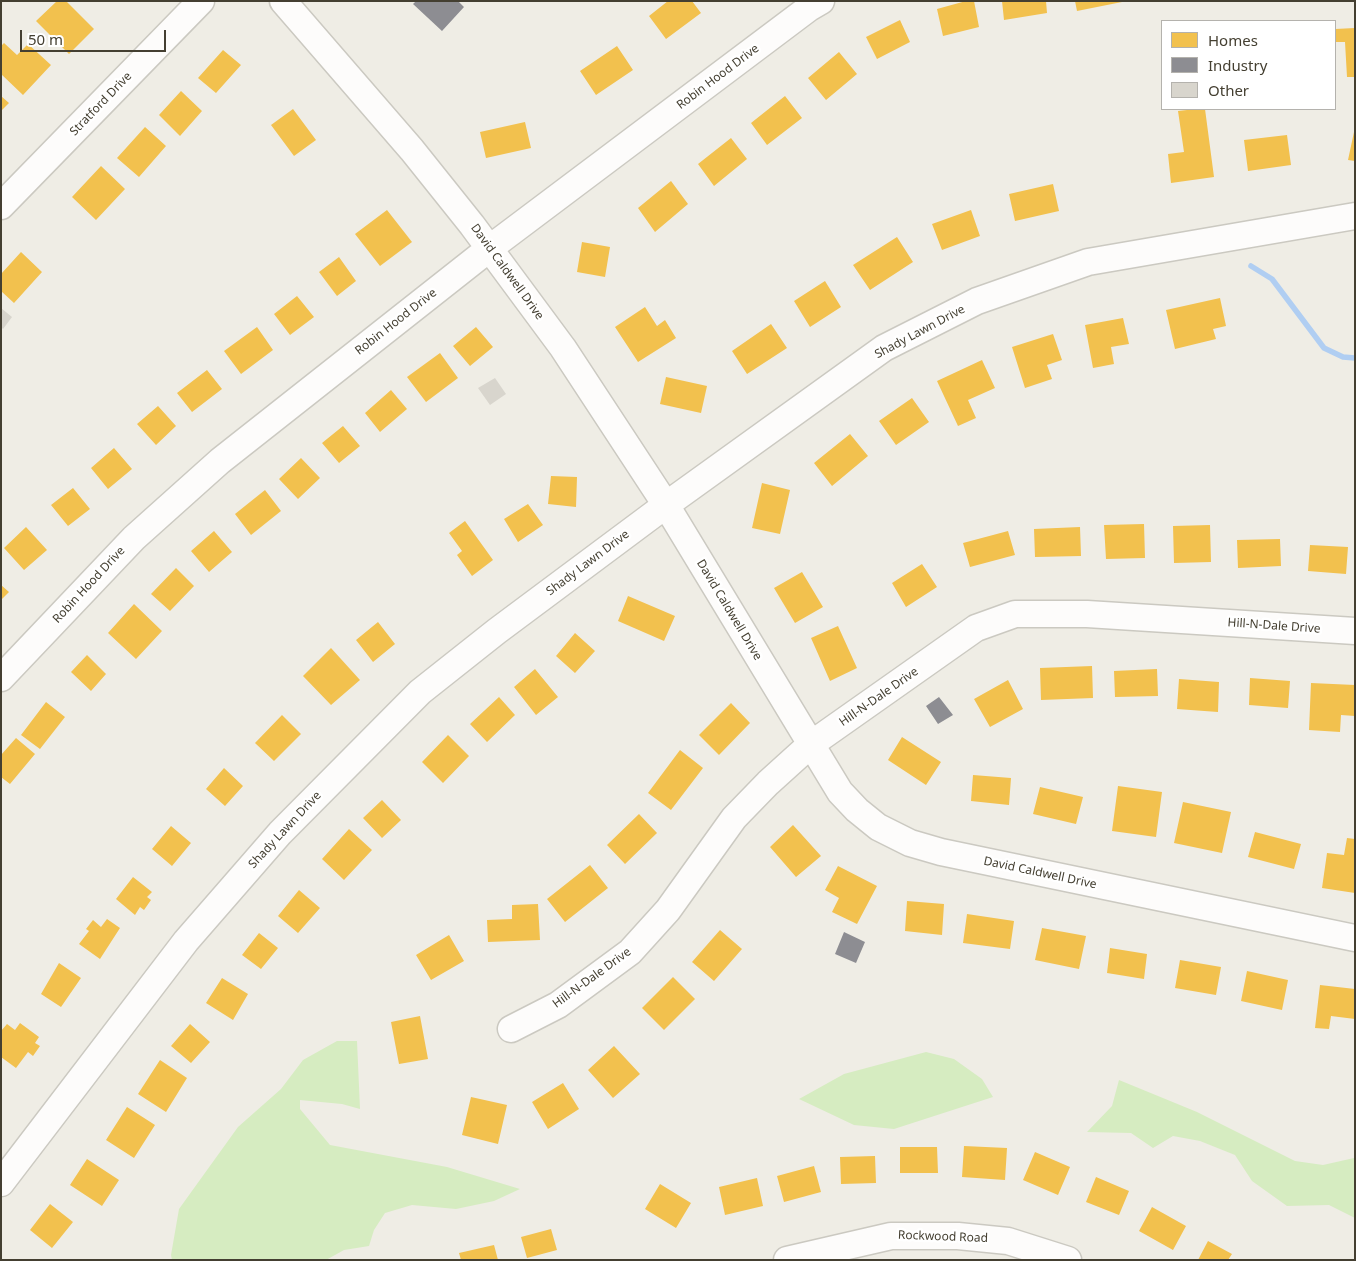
<!DOCTYPE html>
<html>
<head>
<meta charset="utf-8">
<style>
  body { margin:0 }
  #map { position:relative; width:1356px; height:1261px; overflow:hidden; background:#efede5; font-family:"Noto Sans",sans-serif }
  canvas { display:block }
  .frame { position:absolute; inset:0; border:2px solid #443f31; pointer-events:none }
  .legend { position:absolute; left:1161px; top:20px; width:175px; height:90px; box-sizing:border-box; background:#fff; border:1px solid #b4b2ad; margin:0; padding:6px 9px; list-style:none; font-size:15px; color:#443f31 }
  .legend li { display:flex; align-items:center; gap:10px; height:25px }
  .legend b { width:25px; border:1px solid #b4b2ad }
  .scale { position:absolute; left:20px; top:30px; width:146px; height:22px; box-sizing:border-box; border:2px solid #443f31; border-top:0; padding-left:6px; font-size:15px; line-height:18px; white-space:nowrap; color:#443f31; -webkit-text-stroke:4px #fff; paint-order:stroke }
</style>
</head>
<body>
<div id="map">
<canvas width="1356" height="1261"></canvas>
<div class="frame"></div>
<ul class="legend">
<li><b style="height:14px;background:#f2c14e"></b>Homes</li>
<li><b style="height:14px;background:#8d8d92"></b>Industry</li>
<li><b style="height:14px;background:#d8d5cd"></b>Other</li>
</ul>
<div class="scale">50 m</div>
</div>
<script>
const c = document.querySelector('canvas').getContext('2d');
c.lineJoin = 'round';
function fillPath(path, color) {
  c.fillStyle = color;
  c.fill(path, 'evenodd');
}
function toPath(rows) {
  const path = new Path2D();
  for (const r of rows) {
    path.moveTo(r[0], r[1]);
    for (let i = 2; i < r.length; i += 2) path.lineTo(r[i], r[i + 1]);
  }
  return path;
}
function stroke(path, color, width, dash) {
  c.strokeStyle = color;
  c.lineWidth = width;
  c.lineCap = dash ? 'butt' : 'round';
  c.setLineDash(dash || []);
  c.stroke(path);
}
function label(font, color, halo, rows, align = 'center') {
  c.font = font + ' "Noto Sans",sans-serif';
  c.lineWidth = 5;
  c.setLineDash([]);
  c.textBaseline = 'middle';
  c.strokeStyle = halo;
  c.fillStyle = color;
  for (const [text, x, y, turn = 0] of rows) {
    c.save();
    c.translate(x, y);
    c.rotate((+turn || 0) * Math.PI / 180);
    c.textAlign = isNaN(turn) ? turn : align;
    if (halo) c.strokeText(text, 0, 0);
    c.fillText(text, 0, 0);
    c.restore();
  }
}
fillPath(toPath([
  [337,1041,357,1041,360,1109,342,1104,300,1100,300,1109,330,1145,447,1167,520,1189,494,1201,456,1209,412,1205,385,1213,374,1230,369,1246,344,1250,326,1260,172,1260,171,1255,179,1209,238,1127,281,1089,303,1060],
  [926,1052,954,1059,982,1079,993,1097,894,1129,854,1125,799,1099,844,1074],
  [1119,1080,1197,1112,1295,1161,1323,1165,1354,1158,1355,1155,1355,1218,1329,1205,1287,1206,1252,1181,1235,1155,1200,1141,1173,1136,1153,1148,1131,1133,1087,1132,1112,1106]
]), '#d6ecc1');
fillPath(toPath([
  [57,1,66,1,94,29,69,54,36,21],
  [668,1,692,1,701,13,666,39,649,16],
  [966,1,974,1,979,27,943,36,937,9],
  [1002,1,1046,1,1047,13,1004,20],
  [1075,1,1122,1,1122,2,1077,11],
  [900,20,910,42,877,59,866,37],
  [1355,28,1355,77,1347,77,1345,42,1335,42,1335,29],
  [4,43,17,55,28,44,51,65,23,95,1,74,1,46],
  [617,46,633,70,596,95,580,71],
  [223,50,241,65,216,93,198,78],
  [839,52,857,74,826,100,808,78],
  [181,91,202,111,180,136,159,115],
  [1,96,9,103,1,111],
  [785,96,802,118,767,145,751,123],
  [293,109,316,140,294,156,271,125],
  [1196,109,1205,109,1214,177,1171,183,1168,154,1184,152,1178,111],
  [525,122,531,148,486,158,480,132],
  [145,127,166,146,139,177,117,158],
  [1354,132,1355,132,1355,161,1348,160],
  [1287,135,1291,165,1248,171,1244,140],
  [731,138,747,159,714,186,698,164],
  [101,166,125,189,96,220,72,197],
  [671,181,688,204,655,232,638,208],
  [1053,184,1059,211,1015,221,1009,194],
  [387,210,412,242,380,266,355,234],
  [971,210,980,236,942,250,932,224],
  [897,237,913,262,870,290,853,265],
  [582,242,610,247,605,277,577,272],
  [21,252,42,272,14,303,1,291,1,274],
  [339,257,356,281,337,296,319,272],
  [825,281,841,307,810,327,794,301],
  [297,296,314,317,290,335,274,314],
  [1220,298,1226,326,1213,329,1216,339,1175,349,1166,310],
  [645,307,657,326,665,320,676,338,638,362,615,327],
  [1123,318,1129,344,1111,347,1114,364,1093,368,1085,325],
  [771,324,787,348,747,374,732,351],
  [257,327,273,350,241,374,224,351],
  [476,327,493,347,470,366,453,346],
  [1053,334,1062,360,1047,365,1052,379,1025,388,1012,347],
  [440,353,458,378,426,402,407,377],
  [982,360,995,388,968,400,976,418,958,426,937,381],
  [207,370,222,389,192,412,177,393],
  [666,377,707,386,701,413,660,404],
  [391,390,407,409,380,432,365,413],
  [912,398,929,422,896,445,879,421],
  [158,406,176,426,156,445,137,424],
  [343,426,360,446,339,463,322,443],
  [850,434,868,456,832,486,814,463],
  [114,448,132,469,108,489,91,468],
  [301,458,320,478,298,499,279,479],
  [551,476,577,477,576,507,548,504],
  [762,483,790,490,780,534,752,528],
  [73,488,90,509,68,526,51,505],
  [265,490,281,511,251,535,235,514],
  [528,504,543,525,518,542,504,519],
  [465,521,493,560,472,576,457,555,462,551,449,533],
  [1144,524,1145,558,1106,559,1104,525],
  [1210,525,1211,562,1174,563,1173,526],
  [26,527,47,550,24,570,4,548],
  [1080,527,1081,556,1035,557,1034,529],
  [214,531,232,552,209,572,191,551],
  [1008,531,1015,555,970,567,963,543],
  [1280,539,1281,566,1238,568,1237,540],
  [1310,545,1348,547,1346,574,1308,571],
  [922,564,937,587,906,607,892,583],
  [176,568,194,586,170,611,151,594],
  [802,572,823,607,795,623,774,588],
  [1,585,9,592,1,600],
  [628,596,675,616,664,641,618,621],
  [134,604,162,631,136,659,108,633],
  [378,622,395,644,373,662,356,640],
  [838,626,857,668,830,681,811,638],
  [575,633,595,651,575,673,556,656],
  [331,648,360,680,331,705,303,676],
  [87,655,106,674,91,691,71,672],
  [1092,666,1093,698,1041,700,1040,668],
  [535,669,558,697,536,715,514,687],
  [1157,669,1158,696,1115,697,1114,671],
  [1250,678,1290,681,1288,708,1249,705],
  [1179,679,1219,682,1218,712,1177,709],
  [1008,680,1023,709,990,727,974,699],
  [1311,683,1355,685,1355,716,1341,715,1340,732,1309,730],
  [499,697,515,715,487,742,470,724],
  [46,702,65,717,40,749,21,735],
  [731,703,750,723,719,755,699,735],
  [282,715,301,734,274,761,255,743],
  [448,735,469,756,443,783,422,762],
  [902,737,941,762,926,785,888,760],
  [16,738,35,754,10,784,1,777,1,755],
  [680,750,703,768,671,810,648,793],
  [224,768,243,786,225,806,206,789],
  [973,775,1011,778,1009,805,971,801],
  [1118,786,1162,792,1156,837,1112,831],
  [1040,787,1083,797,1076,824,1033,814],
  [382,800,401,820,382,838,363,818],
  [1183,802,1231,812,1222,853,1174,843],
  [639,814,657,833,625,864,607,845],
  [793,825,821,856,796,877,770,847],
  [171,826,191,843,172,866,152,849],
  [349,829,372,850,344,880,322,859],
  [1255,832,1301,844,1294,869,1248,857],
  [1347,838,1355,839,1355,893,1322,888,1327,853,1344,855],
  [590,865,608,888,565,922,547,899],
  [838,866,877,886,857,924,832,912,839,898,825,890],
  [133,877,152,892,147,897,151,900,144,910,140,907,135,915,116,899],
  [299,890,320,908,298,933,278,916],
  [907,901,944,904,942,935,905,931],
  [538,904,540,940,488,942,487,920,512,919,512,905],
  [967,914,1014,921,1010,949,963,943],
  [107,919,120,928,100,959,79,944,89,931,86,929,93,920,101,927],
  [1042,928,1086,936,1079,969,1035,960],
  [720,930,742,949,714,981,692,962],
  [259,933,278,948,261,969,242,955],
  [449,935,464,961,431,980,416,955],
  [1110,948,1147,954,1144,979,1107,973],
  [1180,960,1221,967,1216,995,1175,988],
  [59,963,81,978,61,1007,41,994],
  [1247,971,1288,980,1282,1010,1241,1001],
  [673,977,695,999,664,1030,642,1008],
  [222,978,248,994,233,1020,206,1003],
  [1320,985,1355,989,1355,1019,1331,1016,1329,1029,1315,1028],
  [420,1016,428,1059,399,1064,391,1022],
  [20,1023,39,1037,35,1043,40,1046,33,1056,28,1052,16,1068,1,1057,1,1031,7,1024,15,1030],
  [190,1024,210,1042,191,1063,171,1046],
  [614,1046,640,1074,613,1098,588,1070],
  [160,1060,187,1078,166,1112,138,1094],
  [563,1083,579,1109,548,1129,532,1102],
  [471,1097,507,1105,498,1144,462,1135],
  [127,1107,155,1125,134,1158,106,1140],
  [964,1146,1007,1148,1005,1180,962,1177],
  [900,1147,937,1147,938,1173,900,1173],
  [1035,1152,1070,1167,1058,1195,1023,1180],
  [875,1156,876,1183,841,1184,840,1157],
  [87,1159,119,1180,102,1206,70,1185],
  [814,1166,821,1192,784,1202,777,1176],
  [1096,1177,1129,1191,1119,1215,1086,1202],
  [757,1178,763,1206,725,1215,719,1187],
  [660,1184,691,1203,676,1228,645,1209],
  [50,1204,73,1222,52,1248,30,1230],
  [1152,1207,1186,1226,1173,1250,1139,1231],
  [551,1229,557,1250,527,1258,521,1237],
  [1208,1241,1232,1254,1228,1260,1198,1260],
  [494,1245,498,1260,461,1260,459,1253]
]), '#f2c14e');
fillPath(toPath([
  [416,1,458,1,464,7,442,31,413,4],
  [939,697,953,715,938,724,926,706],
  [844,932,865,942,856,963,835,954]
]), '#8d8d92');
stroke(toPath([
  [1251,266,1272,279,1324,348,1343,357,1355,358]
]), '#b0cef2', 5.5);
fillPath(toPath([
  [1,308,12,317,3,329,1,327],
  [495,378,506,394,490,405,478,388]
]), '#d8d5cd');
const minor = toPath([
  [283,1,412,150,472,225,563,348,666,505,840,792,857,810,878,827,910,843,941,852,1355,938],
  [1,206,201,1],
  [1,678,134,538,220,461,490,248,809,8,821,1],
  [511,1029,558,1005,630,952,668,910,734,818,768,783,810,745,976,628,1015,614,1087,614,1355,631],
  [1,1183,186,941,280,833,420,692,497,631,666,505,884,348,977,301,1088,262,1355,216],
  [787,1260,891,1236,958,1236,1008,1241,1068,1260]
]);
stroke(minor, '#cbc9c1', 29);
stroke(minor, '#fdfcfb', 26);
label('12px', '#443f31', '#fff', [
  ["Robin Hood Drive",718,77,-37],
  ["Stratford Drive",101,104,-46],
  ["David Caldwell Drive",507,272,54],
  ["Robin Hood Drive",396,322,-38],
  ["Shady Lawn Drive",920,332,-28],
  ["Shady Lawn Drive",588,563,-37],
  ["Robin Hood Drive",89,585,-47],
  ["David Caldwell Drive",729,610,59],
  ["Hill-N-Dale Drive",1274,626,4],
  ["Hill-N-Dale Drive",879,697,-35],
  ["Shady Lawn Drive",285,830,-47],
  ["David Caldwell Drive",1040,873,12],
  ["Hill-N-Dale Drive",592,978,-36],
  ["Rockwood Road",943,1237,2]
]);
</script>
</body>
</html>
